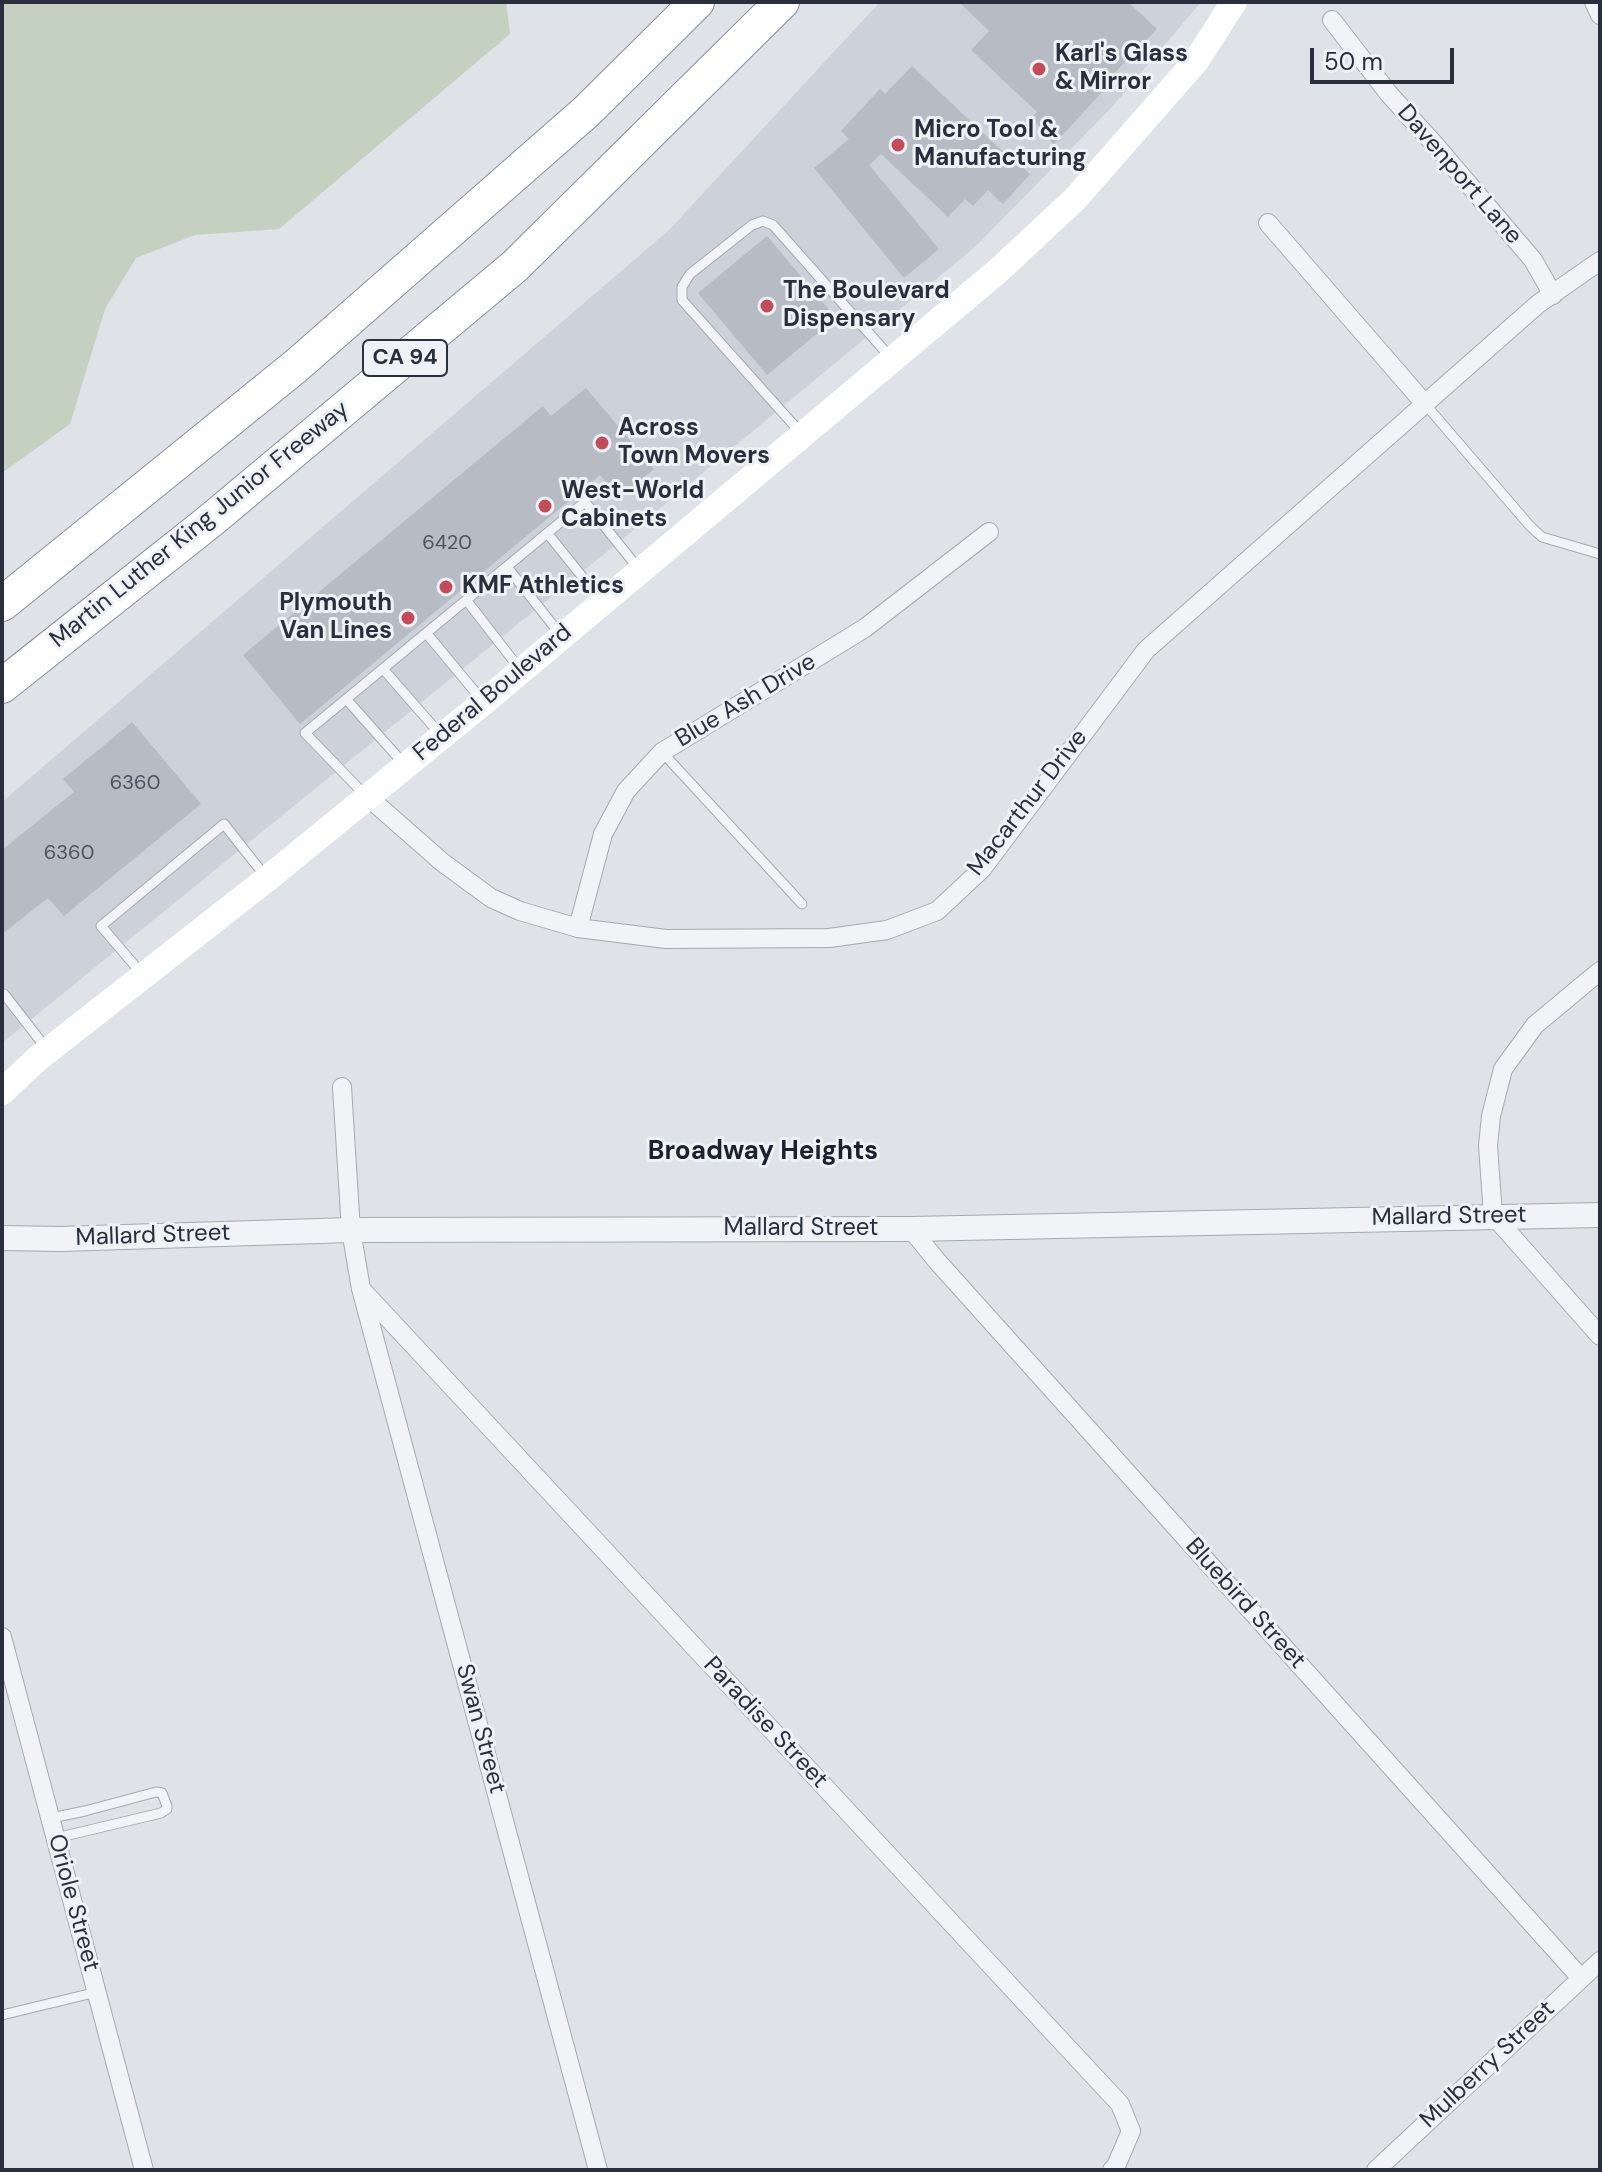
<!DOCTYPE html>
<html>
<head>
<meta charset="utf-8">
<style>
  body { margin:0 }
  #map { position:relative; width:1602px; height:2172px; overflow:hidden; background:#dfe2e7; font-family:"DM Sans",sans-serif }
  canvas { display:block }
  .frame { position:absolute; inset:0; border:4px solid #292f3d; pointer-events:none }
  .scale { position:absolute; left:1310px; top:48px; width:144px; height:36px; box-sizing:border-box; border:4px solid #292f3d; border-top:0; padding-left:10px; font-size:24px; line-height:28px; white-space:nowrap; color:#292f3d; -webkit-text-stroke:6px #eef1f5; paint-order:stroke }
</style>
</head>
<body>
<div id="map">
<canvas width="1602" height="2172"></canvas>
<div class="frame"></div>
<div class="scale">50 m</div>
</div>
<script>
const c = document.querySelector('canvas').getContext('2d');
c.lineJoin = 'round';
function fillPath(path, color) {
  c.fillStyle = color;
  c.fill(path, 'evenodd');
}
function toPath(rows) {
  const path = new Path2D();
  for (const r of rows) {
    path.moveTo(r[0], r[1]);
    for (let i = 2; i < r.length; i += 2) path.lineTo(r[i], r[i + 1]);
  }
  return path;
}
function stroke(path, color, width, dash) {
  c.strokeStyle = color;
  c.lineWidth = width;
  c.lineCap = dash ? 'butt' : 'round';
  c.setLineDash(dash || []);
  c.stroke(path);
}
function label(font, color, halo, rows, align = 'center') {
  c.font = font + ' "DM Sans",sans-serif';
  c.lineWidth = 6;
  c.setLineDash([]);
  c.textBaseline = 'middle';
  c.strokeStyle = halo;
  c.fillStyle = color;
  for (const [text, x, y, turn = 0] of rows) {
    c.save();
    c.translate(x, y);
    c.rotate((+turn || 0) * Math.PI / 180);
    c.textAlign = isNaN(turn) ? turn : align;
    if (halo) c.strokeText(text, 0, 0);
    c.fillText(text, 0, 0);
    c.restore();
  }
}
fillPath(toPath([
  [880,2,1201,2,1112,107,975,247,646,520,2,1043,2,802,668,231]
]), '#cdd1d9');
fillPath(toPath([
  [2,2,506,2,510,34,279,229,195,235,136,258,105,309,70,424,2,473]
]), '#c4d1c1');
fillPath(toPath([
  [959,2,1128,2,1157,29,1104,84,1107,87,1054,144,1039,130,1041,128,1031,118,1037,112,971,50,989,31],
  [912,66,1014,162,1015,160,1030,174,1003,204,988,190,973,206,965,199,948,217,881,154,869,165,939,249,904,278,814,168,849,139,841,131,880,89,885,94],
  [767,236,836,318,767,375,698,293],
  [586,388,654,469,619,498,600,475,300,724,243,655,543,406,551,416],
  [132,722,201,804,64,916,48,898,2,934,2,850,74,792,63,779]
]), '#b7bbc4');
const service = toPath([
  [1425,404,1530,526,1542,537,1600,554],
  [800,432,682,300,682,287,690,274,752,225,763,221,773,225,891,358],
  [548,534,601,600],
  [507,567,560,634],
  [467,601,519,668],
  [427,634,481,699],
  [384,670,439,733],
  [347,700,403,763],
  [662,752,802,904],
  [365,795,305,733,585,502,638,568],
  [142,974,101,926,224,824,265,876],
  [2,996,4,994,46,1048],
  [51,1818,85,1811,156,1792,162,1793,167,1806,167,1809,161,1813,56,1838],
  [2,2015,97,1992]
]);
const minor = toPath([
  [1594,2,1600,15],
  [1332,20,1389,94,1436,146,1533,260,1553,295],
  [1268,223,1425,404],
  [368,797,442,862,491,898,520,911,578,928,666,939,829,938,887,930,937,911,982,869,1146,650,1538,304,1600,261],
  [578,928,603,834,626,791,662,752,865,628,989,532],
  [1600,971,1535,1025,1503,1069,1491,1116,1488,1146,1493,1215,1600,1336],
  [342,1087,351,1230,361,1289,598,2170],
  [911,1229,937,1261,1580,1977],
  [361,1289,1120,2104,1131,2131,1116,2166,1112,2170],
  [2,1637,144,2170],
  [1376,2170,1600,1961]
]);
const tertiary = toPath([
  [2,1238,60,1239,351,1230,911,1229,1600,1215]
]);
const motorway = toPath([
  [2,604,296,366,587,111,697,2],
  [2,686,210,521,515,266,782,2]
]);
stroke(service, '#a5a9b1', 11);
stroke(minor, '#a5a9b1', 20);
stroke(tertiary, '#a5a9b1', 26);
stroke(motorway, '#888f9d', 36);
stroke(service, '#f1f3f6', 9);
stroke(minor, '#f1f3f6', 18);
stroke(tertiary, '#f1f3f6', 24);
stroke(toPath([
  [2,1092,36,1060,267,879,484,702,999,270,1076,198,1196,61,1234,2]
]), '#fff', 26);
stroke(motorway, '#fff', 34);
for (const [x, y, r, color] of [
  [1039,69,8,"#c44c58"],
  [898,145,8,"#c44c58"],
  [767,306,8,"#c44c58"],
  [602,443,8,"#c44c58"],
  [545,506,8,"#c44c58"],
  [446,587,8,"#c44c58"],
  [408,618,8,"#c44c58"]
]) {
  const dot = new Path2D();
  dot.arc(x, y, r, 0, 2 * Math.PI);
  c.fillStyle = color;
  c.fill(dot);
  stroke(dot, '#eef1f5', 3);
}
label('20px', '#4c525f', null, [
  ["6420",447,544],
  ["6360",135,784],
  ["6360",69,854]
]);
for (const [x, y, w] of [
  [405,358,84]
]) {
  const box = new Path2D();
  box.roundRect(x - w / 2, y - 18, w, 36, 6);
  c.fillStyle = '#eef1f5';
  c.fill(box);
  stroke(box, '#292f3d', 2);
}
label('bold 22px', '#292f3d', null, [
  ["CA 94",405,358]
]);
label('bold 24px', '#292f3d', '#eef1f5', [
  ["Karl's Glass",1055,55],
  ["& Mirror",1055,83],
  ["Micro Tool &",914,131],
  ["Manufacturing",914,159],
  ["The Boulevard",783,292],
  ["Dispensary",783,320],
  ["Across",618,429],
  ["Town Movers",618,457],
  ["West-World",561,492],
  ["Cabinets",561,520],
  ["KMF Athletics",462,587],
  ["Plymouth",392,604,"right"],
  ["Van Lines",392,632,"right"]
], 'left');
label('24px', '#292f3d', '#eef1f5', [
  ["Davenport Lane",1459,175,49],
  ["Martin Luther King Junior Freeway",200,525,-39],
  ["Federal Boulevard",493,693,-40],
  ["Blue Ash Drive",746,701,-31],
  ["Macarthur Drive",1028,803,-52],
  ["Mallard Street",1449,1217,-1],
  ["Mallard Street",801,1229],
  ["Mallard Street",153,1236,-2],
  ["Bluebird Street",1245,1604,48],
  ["Paradise Street",765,1723,47],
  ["Swan Street",480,1729,75],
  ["Oriole Street",73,1903,75],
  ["Mulberry Street",1488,2065,-43]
]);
label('bold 26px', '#1b212e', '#eef1f5', [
  ["Broadway Heights",763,1152]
]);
</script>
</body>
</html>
